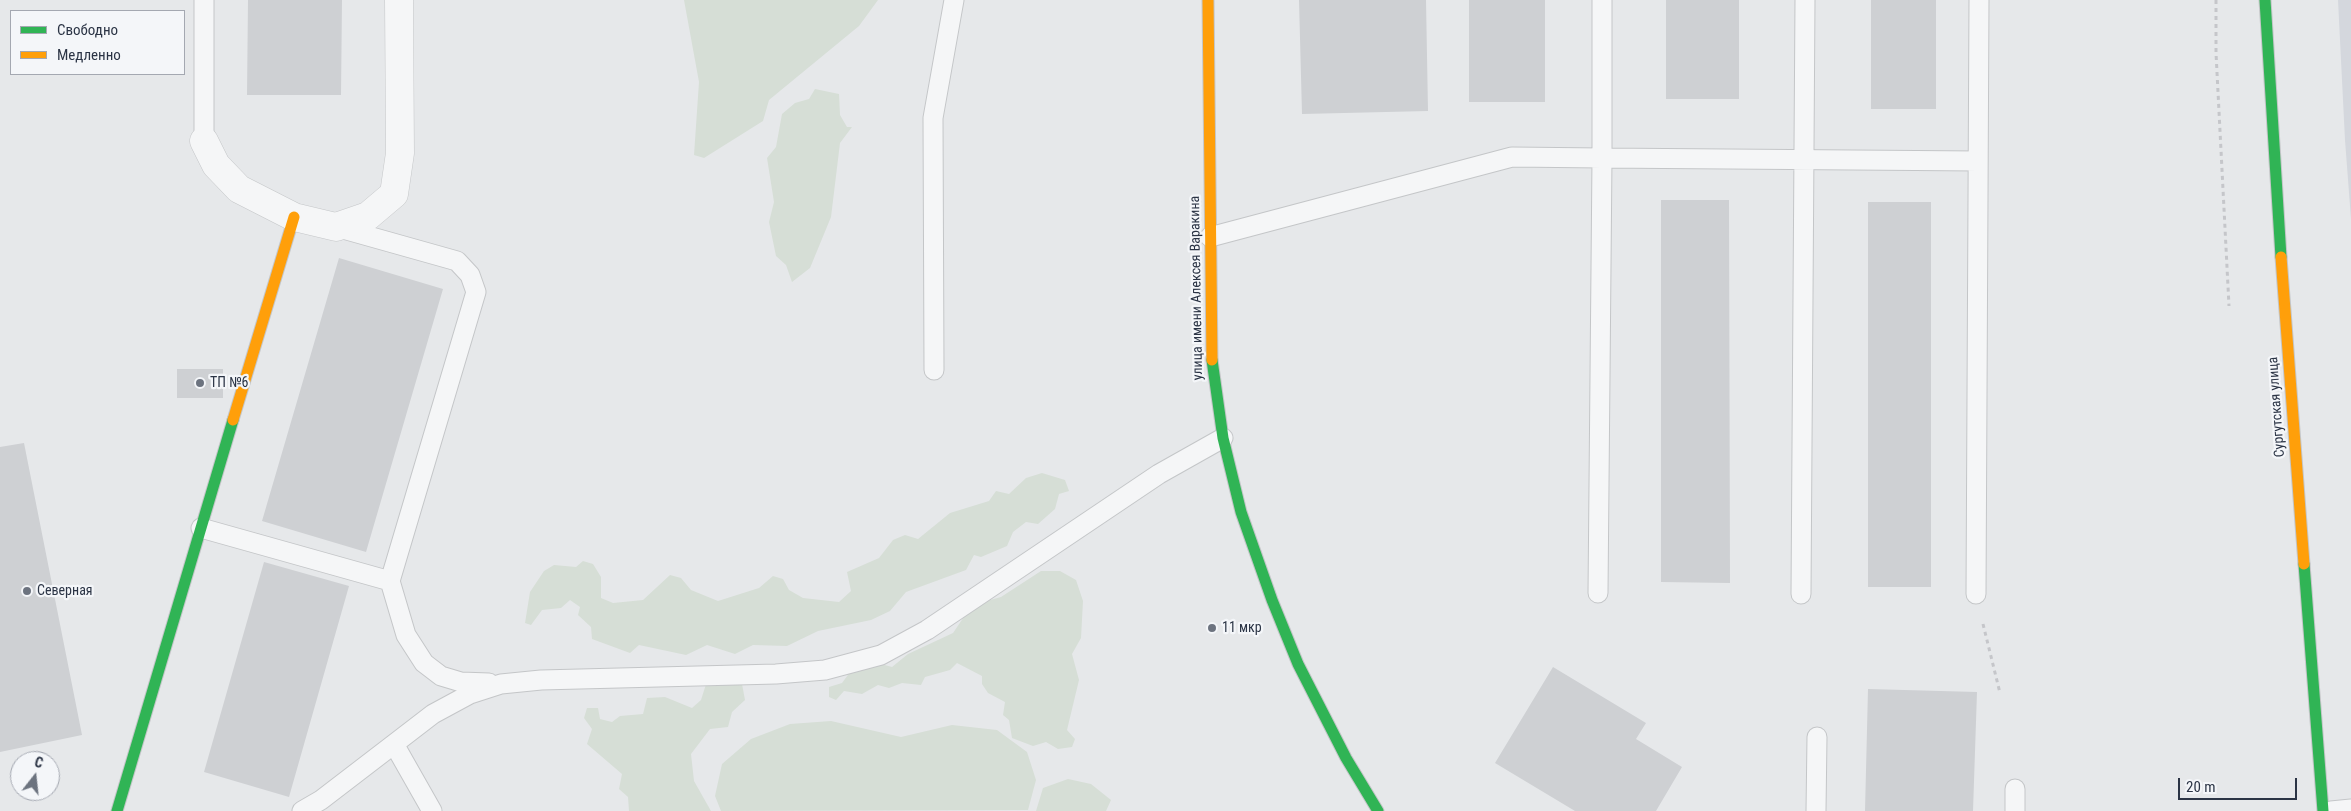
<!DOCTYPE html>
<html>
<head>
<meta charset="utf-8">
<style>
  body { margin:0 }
  #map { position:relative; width:2351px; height:811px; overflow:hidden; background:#e6e8ea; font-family:"Roboto Condensed",sans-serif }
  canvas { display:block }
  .legend { position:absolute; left:10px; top:10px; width:175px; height:65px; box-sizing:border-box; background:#f4f6f9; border:1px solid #a4a8b1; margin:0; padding:6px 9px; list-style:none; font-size:15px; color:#2b3445 }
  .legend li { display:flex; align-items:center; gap:10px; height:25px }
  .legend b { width:25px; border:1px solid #a4a8b1 }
  .north { position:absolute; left:10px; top:751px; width:50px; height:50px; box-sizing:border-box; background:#f4f6f9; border:1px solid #a4a8b1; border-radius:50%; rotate:16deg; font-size:14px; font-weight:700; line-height:20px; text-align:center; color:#2b3445 }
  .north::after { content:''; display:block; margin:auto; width:18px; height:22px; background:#6c737f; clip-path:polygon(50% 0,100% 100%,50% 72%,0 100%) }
  .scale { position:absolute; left:2178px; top:778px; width:119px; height:22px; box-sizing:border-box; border:2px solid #2b3445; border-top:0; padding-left:6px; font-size:15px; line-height:18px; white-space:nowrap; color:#2b3445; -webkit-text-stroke:4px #f4f6f9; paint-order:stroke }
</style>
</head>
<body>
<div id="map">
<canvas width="2351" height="811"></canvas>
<ul class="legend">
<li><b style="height:6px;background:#30b455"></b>Свободно</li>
<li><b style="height:6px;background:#ff9f0a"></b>Медленно</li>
</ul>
<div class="north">С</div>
<div class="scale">20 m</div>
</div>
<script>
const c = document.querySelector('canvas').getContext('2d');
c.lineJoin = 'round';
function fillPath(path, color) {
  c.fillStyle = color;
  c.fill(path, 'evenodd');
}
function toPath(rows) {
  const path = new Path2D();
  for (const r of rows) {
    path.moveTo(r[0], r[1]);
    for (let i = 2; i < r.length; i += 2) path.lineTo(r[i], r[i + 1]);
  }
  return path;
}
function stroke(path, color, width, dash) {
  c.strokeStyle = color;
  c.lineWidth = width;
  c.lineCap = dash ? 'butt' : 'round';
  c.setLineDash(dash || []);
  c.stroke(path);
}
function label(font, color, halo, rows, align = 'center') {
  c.font = font + ' "Roboto Condensed",sans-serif';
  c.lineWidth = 4.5;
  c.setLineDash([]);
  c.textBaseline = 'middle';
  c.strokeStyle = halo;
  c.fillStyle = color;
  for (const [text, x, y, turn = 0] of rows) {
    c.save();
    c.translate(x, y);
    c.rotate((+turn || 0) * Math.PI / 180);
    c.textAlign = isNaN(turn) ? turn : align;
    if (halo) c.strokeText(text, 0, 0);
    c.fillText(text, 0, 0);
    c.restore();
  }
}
fillPath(toPath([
  [2338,0,2351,0,2351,219,2345,140]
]), '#d4d7dd');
fillPath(toPath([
  [684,0,878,0,859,26,769,100,763,121,704,158,694,155,699,82],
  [815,89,839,94,840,115,847,127,852,127,840,143,831,217,810,268,792,282,786,265,776,256,769,222,774,202,767,158,776,147,782,114,795,103,809,99],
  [1042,473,1065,480,1069,491,1059,494,1055,509,1038,524,1026,522,1013,532,1007,546,981,557,974,555,966,570,906,592,890,611,871,620,818,631,787,646,753,645,735,654,707,645,686,655,639,645,630,653,592,639,591,627,578,615,580,607,570,600,561,608,542,610,531,625,525,623,530,592,544,571,554,565,576,567,583,561,593,564,601,577,601,598,613,603,643,600,670,575,681,578,691,590,718,601,759,588,773,576,783,579,789,590,803,598,839,602,851,591,847,572,879,558,893,540,905,535,918,539,950,513,989,501,996,491,1009,494,1026,478],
  [1041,571,1060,571,1076,580,1083,601,1081,638,1072,654,1079,680,1067,730,1075,739,1072,747,1058,749,1046,742,1033,746,1012,738,1009,720,1003,715,1005,702,988,693,982,684,982,676,957,663,950,670,925,677,921,685,902,683,889,688,878,685,862,694,844,691,836,700,829,697,829,687,842,683,856,664,870,661,892,667,908,654,953,633,972,605,1001,597],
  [707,681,742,684,745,700,732,712,728,727,710,729,691,754,694,781,711,811,629,811,628,797,619,789,622,774,587,744,592,729,584,718,587,708,598,708,600,719,612,722,620,716,643,714,647,698,665,697,692,708,701,700],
  [831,721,901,737,952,725,997,730,1027,752,1036,780,1028,810,721,811,715,796,722,764,751,739,790,724],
  [1068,779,1091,784,1111,800,1106,811,1036,811,1043,788]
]), '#d6ded6');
fillPath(toPath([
  [248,0,342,0,341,95,247,95],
  [1299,0,1426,0,1428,111,1302,114],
  [1469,0,1545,0,1545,102,1469,102],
  [1666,0,1739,0,1739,99,1666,99],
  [1871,0,1936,0,1936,109,1871,109],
  [1661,200,1729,200,1730,583,1661,582],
  [1868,202,1931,202,1931,587,1868,587],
  [339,258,443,289,366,552,262,521],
  [177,369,223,369,223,398,177,398],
  [24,443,82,735,0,752,0,447],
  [264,562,349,586,289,797,204,772],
  [1553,667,1646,723,1636,739,1682,767,1656,811,1575,811,1495,763],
  [1868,689,1977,692,1973,811,1865,811]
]), '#ced0d3');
const lane = toPath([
  [204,0,204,141],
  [336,227,457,261,470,275,476,292,390,581,406,635,424,663,441,676,461,682,489,683],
  [1210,237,1512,157,1602,158,1602,0],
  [934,370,933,118,954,0],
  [201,528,390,581],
  [1598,593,1602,158,1978,161],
  [1801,594,1805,0],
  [1976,594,1979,0],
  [302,811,321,800,394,744],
  [432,811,394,744,433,714,470,694,501,684,541,680,776,674,825,670,881,655,927,630,1159,474,1223,438],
  [1816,811,1817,737],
  [2015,811,2015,789],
  [2331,811,2351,809]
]);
const street = toPath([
  [204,141,216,165,239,189,294,217,336,227,368,216,394,194,400,153,399,0]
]);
const fast = toPath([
  [2265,0,2281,257],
  [1212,360,1223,438,1241,512,1272,600,1298,664,1346,758,1378,811],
  [2304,564,2323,811],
  [117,811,233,420]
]);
const slow = toPath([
  [1208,0,1212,360],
  [2281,257,2304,564],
  [233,420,294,217]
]);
stroke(lane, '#c4c6c8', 21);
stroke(street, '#c4c6c8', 29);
stroke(fast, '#c4c6c8', 13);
stroke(slow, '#c4c6c8', 13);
stroke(toPath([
  [2216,0,2216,53,2229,306],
  [1983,624,2000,693]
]), '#c5c6ca', 3, [4, 4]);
stroke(lane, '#f5f6f7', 19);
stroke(street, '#f5f6f7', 28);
stroke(fast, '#30b455', 11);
stroke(slow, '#ff9f0a', 11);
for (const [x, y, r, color] of [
  [200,383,5,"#6c737f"],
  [27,591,5,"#6c737f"],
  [1212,628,5,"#6c737f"]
]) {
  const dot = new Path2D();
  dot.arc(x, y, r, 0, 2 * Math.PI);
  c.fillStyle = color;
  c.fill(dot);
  stroke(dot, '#f4f6f9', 2);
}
label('14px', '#2b3445', '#f4f6f9', [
  ["улица имени Алексея Варакина",1197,288,-91],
  ["Сургутская улица",2277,407,-94]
]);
label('14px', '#2b3445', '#f4f6f9', [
  ["ТП №6",210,383],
  ["Северная",37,591],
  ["11 мкр",1222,628]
], 'left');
</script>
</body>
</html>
